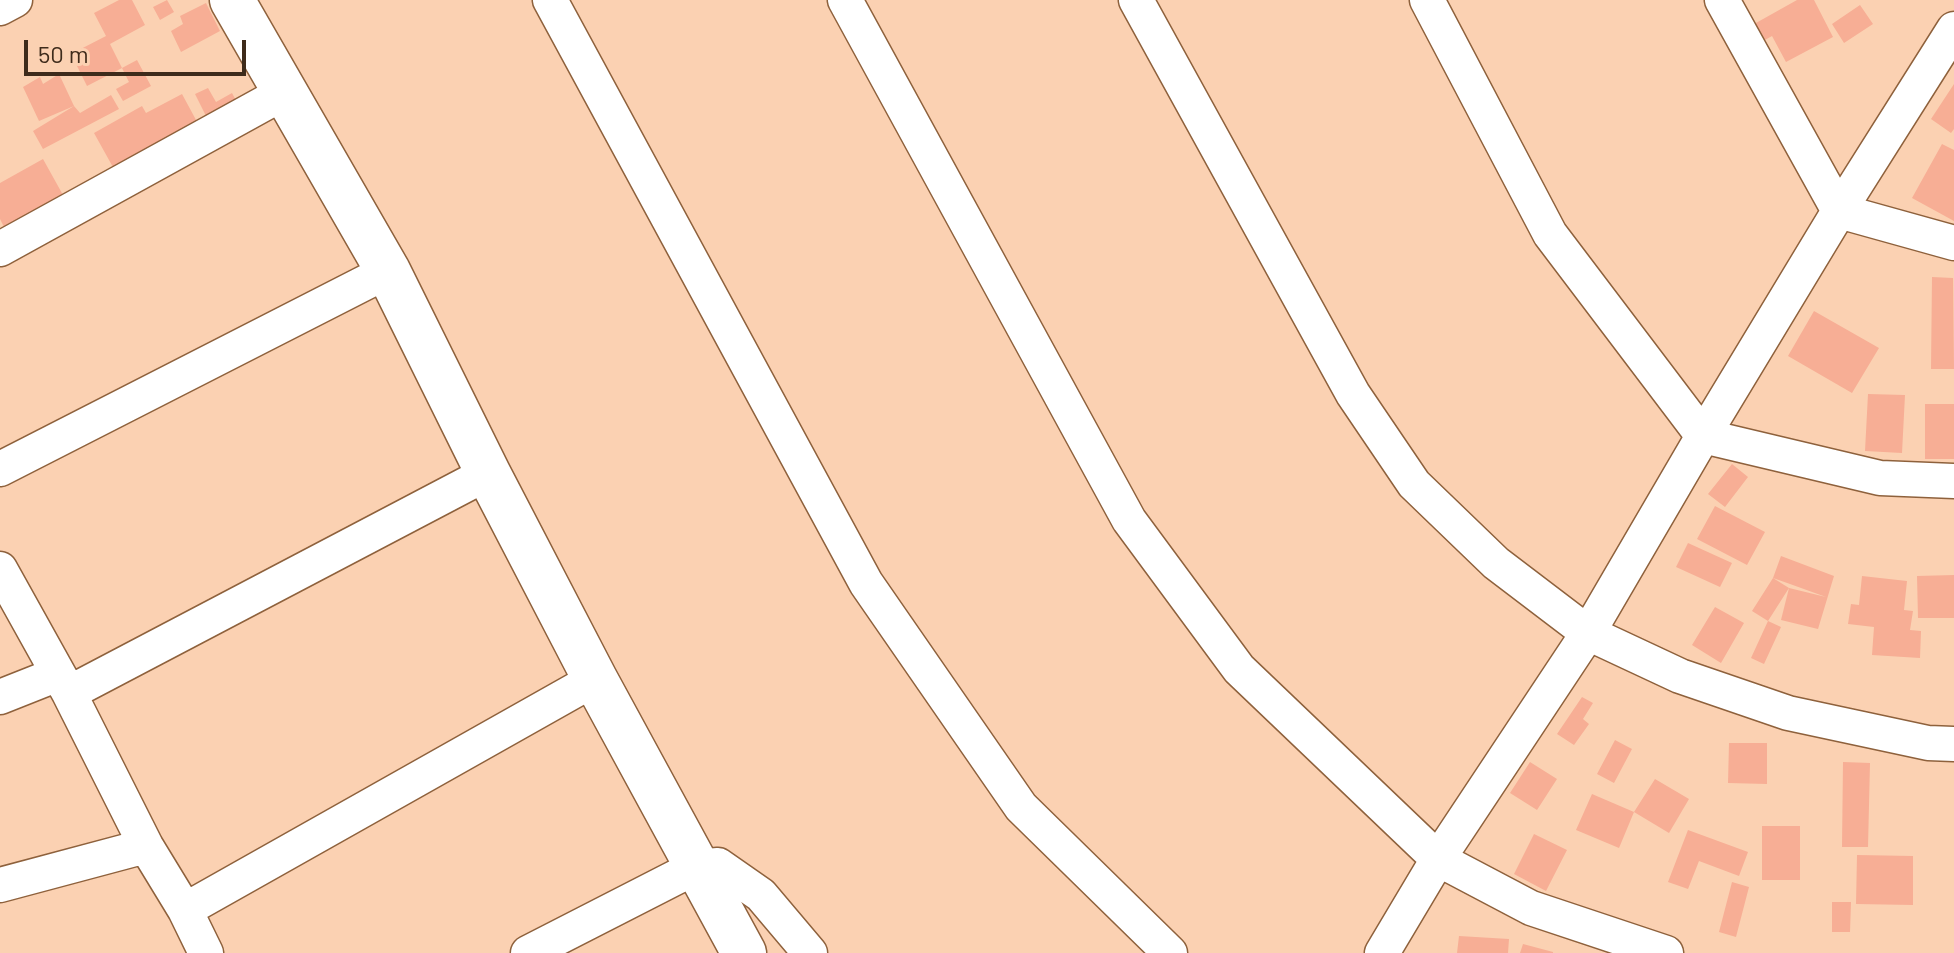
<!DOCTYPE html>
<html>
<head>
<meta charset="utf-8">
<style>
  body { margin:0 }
  #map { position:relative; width:1954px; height:953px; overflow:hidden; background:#fbd1b2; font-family:Barlow,sans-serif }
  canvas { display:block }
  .scale { position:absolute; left:24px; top:40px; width:222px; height:36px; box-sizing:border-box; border:4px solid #3e2b1b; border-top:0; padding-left:10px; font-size:24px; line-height:28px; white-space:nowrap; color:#3e2b1b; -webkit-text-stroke:6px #fbd1b2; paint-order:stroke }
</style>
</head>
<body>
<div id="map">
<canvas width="1954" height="953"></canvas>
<div class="scale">50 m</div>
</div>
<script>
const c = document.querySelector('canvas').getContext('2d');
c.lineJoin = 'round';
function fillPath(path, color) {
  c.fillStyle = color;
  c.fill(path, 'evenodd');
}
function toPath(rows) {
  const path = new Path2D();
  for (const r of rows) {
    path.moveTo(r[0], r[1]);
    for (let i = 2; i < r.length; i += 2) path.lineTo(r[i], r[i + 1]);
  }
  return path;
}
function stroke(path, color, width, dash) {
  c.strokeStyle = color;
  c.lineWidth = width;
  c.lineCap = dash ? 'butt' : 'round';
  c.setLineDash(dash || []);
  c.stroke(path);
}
fillPath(toPath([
  [119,0,132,0,145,25,110,44,122,68,87,86,71,54,106,36,94,13],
  [167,0,174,12,160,20,153,7],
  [1797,0,1814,0,1833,37,1786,62,1772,36,1756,45,1747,28],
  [206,3,220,31,181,52,171,31,183,24,180,16],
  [1860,5,1873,24,1844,43,1832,24],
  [137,60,151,86,123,101,116,89,129,82,122,68],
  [59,74,74,106,80,113,111,95,119,109,43,149,33,131,74,106,39,121,23,87,40,77,43,84],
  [1954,84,1954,129,1951,133,1931,119],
  [208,88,216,102,232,93,242,112,212,128,195,94],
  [182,94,202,131,114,169,94,133,142,106,146,113],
  [1942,144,1954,150,1954,221,1912,198],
  [43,159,63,195,4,227,0,219,0,183],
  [1932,277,1953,278,1954,369,1931,369],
  [1814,311,1879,348,1852,393,1788,356],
  [1868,394,1905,395,1902,453,1865,451],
  [1925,404,1954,404,1954,459,1925,459],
  [1732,464,1748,477,1725,507,1708,494],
  [1715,506,1765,532,1747,565,1697,539],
  [1688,543,1732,563,1720,587,1676,567],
  [1781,556,1834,576,1818,629,1781,620,1789,588,1768,621,1752,611,1773,578],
  [1773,578,1790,584,1826,597,1789,588],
  [1954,575,1954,618,1918,618,1917,576],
  [1862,576,1907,581,1904,610,1913,611,1910,630,1921,631,1920,658,1872,655,1874,627,1848,624,1851,604,1859,605],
  [1715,607,1744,623,1721,663,1692,645],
  [1768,621,1781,627,1764,664,1751,658],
  [1582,697,1593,703,1583,719,1589,724,1574,745,1557,734],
  [1615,740,1632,749,1614,783,1597,774],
  [1729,743,1767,743,1767,784,1728,783],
  [1530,762,1557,779,1537,810,1510,793],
  [1843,762,1870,763,1868,847,1842,847],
  [1655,779,1689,799,1669,833,1634,812,1619,848,1576,830,1592,794,1634,812],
  [1762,826,1800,826,1800,880,1762,880],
  [1688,830,1748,852,1739,876,1699,861,1688,889,1668,882],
  [1534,834,1567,850,1546,891,1514,874],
  [1857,855,1913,856,1913,905,1856,904],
  [1732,882,1749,887,1736,937,1719,932],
  [1832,902,1851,902,1850,932,1832,932],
  [1459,936,1509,939,1508,953,1457,953],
  [1523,944,1553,952,1553,953,1520,953]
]), '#f7ae95');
const street = toPath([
  [550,0,866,583,1021,807,1170,953],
  [845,0,1129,520,1239,669,1438,859,1531,908,1666,953],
  [1136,0,1353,394,1414,484,1496,563,1588,633,1680,676,1788,713,1928,743,1954,744],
  [1427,0,1550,234,1703,436,1880,478,1954,481],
  [1722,0,1839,211,1954,243],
  [0,8,15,0],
  [0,249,285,92],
  [0,469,388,271],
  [0,569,69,693,146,846,185,910,206,953],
  [69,693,488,473],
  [0,697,58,674],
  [0,885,146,846],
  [185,910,595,679],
  [528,953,696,867,718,865,761,895,810,953],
  [1382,953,1438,859,1588,633,1703,436,1839,211,1954,29]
]);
const secondary = toPath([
  [232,0,388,271,488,473,595,679,744,953]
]);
stroke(street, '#8e613c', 37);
stroke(secondary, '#8e613c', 47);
stroke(street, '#fff', 34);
stroke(secondary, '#fff', 44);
</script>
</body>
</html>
